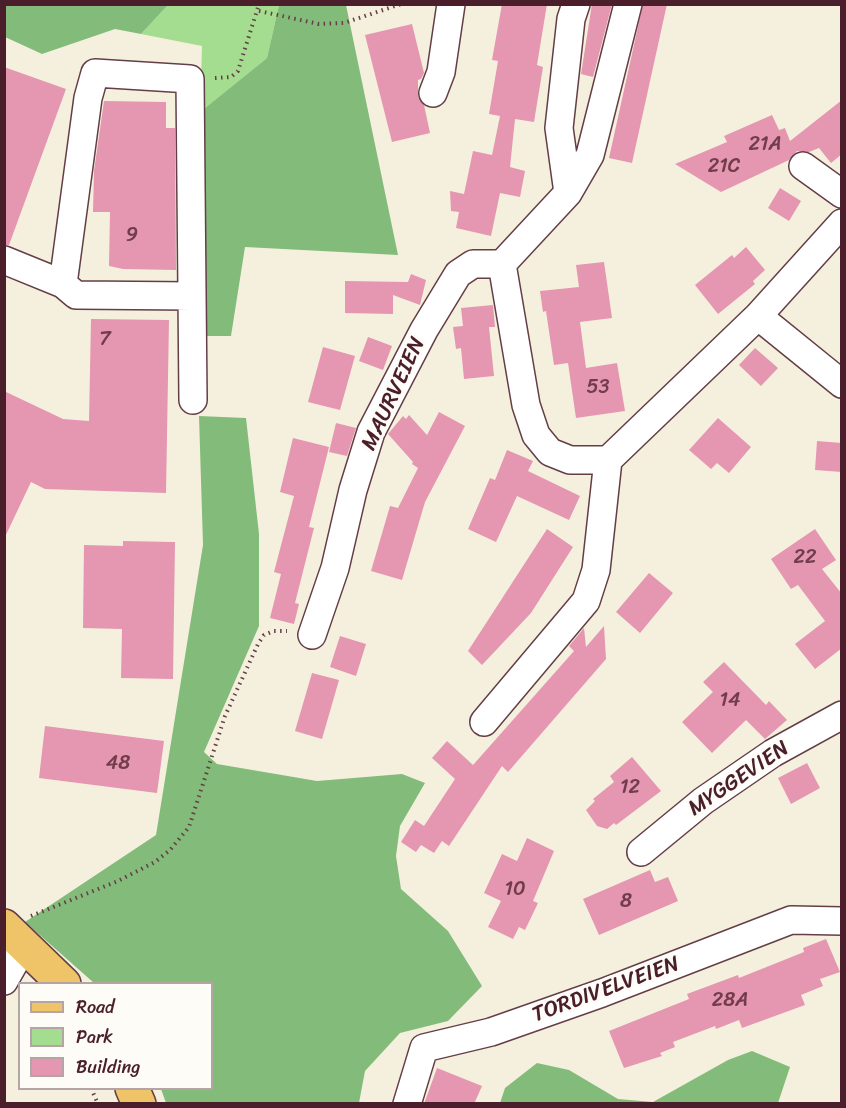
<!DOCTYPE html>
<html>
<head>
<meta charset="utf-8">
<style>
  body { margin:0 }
  #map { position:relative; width:846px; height:1108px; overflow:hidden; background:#f5f0de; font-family:Sriracha,sans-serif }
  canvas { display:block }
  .frame { position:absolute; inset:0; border:6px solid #4a1f2b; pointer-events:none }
  .legend { position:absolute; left:18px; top:982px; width:195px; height:108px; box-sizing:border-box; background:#fdfcf7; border:2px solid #b5a4a5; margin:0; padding:8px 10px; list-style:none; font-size:18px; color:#4a1f2b }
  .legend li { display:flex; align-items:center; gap:12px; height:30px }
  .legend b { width:30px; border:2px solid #b5a4a5 }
</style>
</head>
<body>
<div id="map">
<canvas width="846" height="1108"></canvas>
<div class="frame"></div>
<ul class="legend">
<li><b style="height:8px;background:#efc469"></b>Road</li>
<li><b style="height:16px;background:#a4dd8f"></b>Park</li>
<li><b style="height:16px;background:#e596b0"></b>Building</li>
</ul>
</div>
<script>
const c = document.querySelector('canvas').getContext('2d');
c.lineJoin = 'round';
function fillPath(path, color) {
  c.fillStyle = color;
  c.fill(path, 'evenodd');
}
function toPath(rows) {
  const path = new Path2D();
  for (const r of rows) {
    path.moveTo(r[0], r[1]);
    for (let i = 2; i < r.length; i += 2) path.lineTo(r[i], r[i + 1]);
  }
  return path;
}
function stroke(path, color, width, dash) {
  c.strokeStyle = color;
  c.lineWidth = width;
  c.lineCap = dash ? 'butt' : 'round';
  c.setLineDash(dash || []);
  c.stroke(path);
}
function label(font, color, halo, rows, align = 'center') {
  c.font = font + ' Sriracha,sans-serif';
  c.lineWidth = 6;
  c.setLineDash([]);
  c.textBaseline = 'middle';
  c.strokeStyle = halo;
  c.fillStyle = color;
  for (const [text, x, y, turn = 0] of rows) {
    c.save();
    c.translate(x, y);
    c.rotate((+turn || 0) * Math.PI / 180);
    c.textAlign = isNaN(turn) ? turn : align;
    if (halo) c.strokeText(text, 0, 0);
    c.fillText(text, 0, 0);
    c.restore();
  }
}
fillPath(toPath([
  [168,5,279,5,267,58,200,112,202,46,141,34]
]), '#a4dd8f');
fillPath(toPath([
  [5,4,168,4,168,5,141,34,115,29,42,54,5,37],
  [279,5,346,5,398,255,245,247,231,336,197,336,200,112,267,58],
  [199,416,246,418,259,534,259,626,204,752,217,764,317,781,402,774,425,783,400,826,396,856,401,889,448,931,482,986,448,1021,400,1033,365,1071,359,1103,166,1103,161,1089,212,1088,212,984,94,983,25,922,156,835,203,545],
  [752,1051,790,1067,778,1103,500,1103,505,1088,537,1063,569,1070,618,1099,653,1102,728,1060]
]), '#83bc7a');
fillPath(toPath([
  [502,4,547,4,537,65,543,67,534,122,515,119,510,167,525,171,520,197,500,193,491,236,456,228,459,212,451,211,450,191,464,194,473,151,492,155,500,116,489,114,498,61,492,60],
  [592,4,612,4,593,77,581,74],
  [643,4,667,4,632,163,609,158],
  [412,24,424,73,421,79,418,80,418,96,424,105,430,133,392,142,365,35],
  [4,67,66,89,9,245,4,245],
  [842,100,842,154,831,163,819,148,809,152,797,151,789,160,721,192,675,164,727,142,724,136,772,115,779,130,785,128,790,141],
  [104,101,166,102,166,128,175,128,176,270,123,269,109,266,110,212,93,212,94,171],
  [780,188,801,201,789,221,768,208],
  [746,247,765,270,753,281,755,284,718,314,695,285,732,255,734,258],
  [604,262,612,318,580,322,586,368,617,363,625,411,576,418,568,363,554,365,546,311,543,312,540,291,579,287,576,265],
  [411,274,426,280,420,305,393,295,393,314,345,313,345,281,408,282],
  [493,305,495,327,489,327,494,376,464,379,461,348,456,349,453,327,463,326,461,308],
  [91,319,169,320,166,493,45,489,31,482,4,539,4,391,63,419,89,421],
  [368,337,392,346,383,370,359,361],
  [323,347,355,356,340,410,308,402],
  [755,348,778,368,761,386,739,365],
  [439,412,465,426,425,502,402,580,371,571,390,506,398,508,418,468,412,464,413,462,388,434,403,416,406,419,409,415,427,435],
  [718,418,751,447,729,473,717,463,711,469,689,450],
  [336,423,356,428,347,456,329,452],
  [293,438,329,447,309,527,314,528,295,603,299,604,294,624,270,618,281,574,274,572,294,496,280,492],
  [817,441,842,443,842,472,815,470],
  [507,450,533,461,528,471,580,496,569,520,517,496,496,542,468,529,490,478,495,480],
  [547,529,573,547,531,613,482,665,468,651],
  [815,529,836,560,822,569,842,594,842,648,815,669,795,644,825,621,798,585,791,589,771,559],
  [123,541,175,542,173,679,121,678,122,629,83,628,84,545,123,546],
  [649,573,673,593,640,633,616,612],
  [604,626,606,659,508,772,502,766,449,846,442,841,434,853,421,845,416,852,401,842,415,820,424,826,455,779,432,758,447,741,473,765,574,651,569,646,584,628,586,647],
  [340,636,366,644,356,676,330,667],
  [724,662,766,705,769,701,787,720,765,739,746,720,712,753,682,722,713,692,703,682],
  [312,673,339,680,322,739,295,731],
  [45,726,164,741,157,793,39,778],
  [632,757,661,791,616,825,614,823,607,829,597,826,586,810,595,801,593,799,614,782,610,776],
  [807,763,820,788,791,804,778,778],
  [527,838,554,851,533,901,538,903,525,930,519,927,513,939,488,927,501,901,484,893,502,854,517,861],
  [650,870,655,882,668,877,678,901,599,935,583,899],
  [826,939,840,972,820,979,823,986,801,995,805,1005,742,1028,739,1020,716,1029,715,1026,673,1042,675,1047,660,1053,662,1056,624,1068,609,1031,689,999,687,994,738,975,739,978,804,952,803,948],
  [437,1068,482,1086,474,1104,424,1104]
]), '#e596b0');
const minor = toPath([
  [433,93,441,72,451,4],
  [803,166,842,194],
  [568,193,559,128,571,19,576,4],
  [4,260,63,284,76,295,192,296],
  [502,264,526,405,536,435,550,452,570,460,608,460,758,316,842,223],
  [63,284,88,98,95,73,190,79,193,400],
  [758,316,842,384],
  [312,635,335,568,353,490,371,432,424,330,458,274,473,264,502,264,568,193,590,155,628,4],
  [484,722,586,601,596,570,608,460],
  [641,852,703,801,773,753,842,715],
  [4,981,25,944],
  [407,1104,424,1048,491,1032,602,993,791,920,842,921]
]);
const major = toPath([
  [4,926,64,984],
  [132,1088,139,1104]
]);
stroke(minor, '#643e46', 30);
stroke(major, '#643e46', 36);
stroke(toPath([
  [259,11,319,24,344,23,401,4],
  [215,78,231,77,238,71,259,4],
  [31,916,118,881,155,862,170,850,189,827,225,716,258,644,264,635,274,631,287,631],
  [91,1088,98,1104]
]), '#643e46', 4, [1.5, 4.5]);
stroke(minor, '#fff', 27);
stroke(major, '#efc469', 33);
label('20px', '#713d4c', null, [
  ["21A",765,145],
  ["21C",724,167],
  ["9",132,236],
  ["7",105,340],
  ["53",598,388],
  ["22",805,558],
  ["14",730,701],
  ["48",118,764],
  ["12",630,788],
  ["10",515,890],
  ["8",626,902],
  ["28A",730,1001]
]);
label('22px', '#4a1f2b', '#fdfcf7', [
  ["MAURVEIEN",394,394,-65],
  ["MYGGEVIEN",739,779,-34],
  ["TORDIVELVEIEN",606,990,-20]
]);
</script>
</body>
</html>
